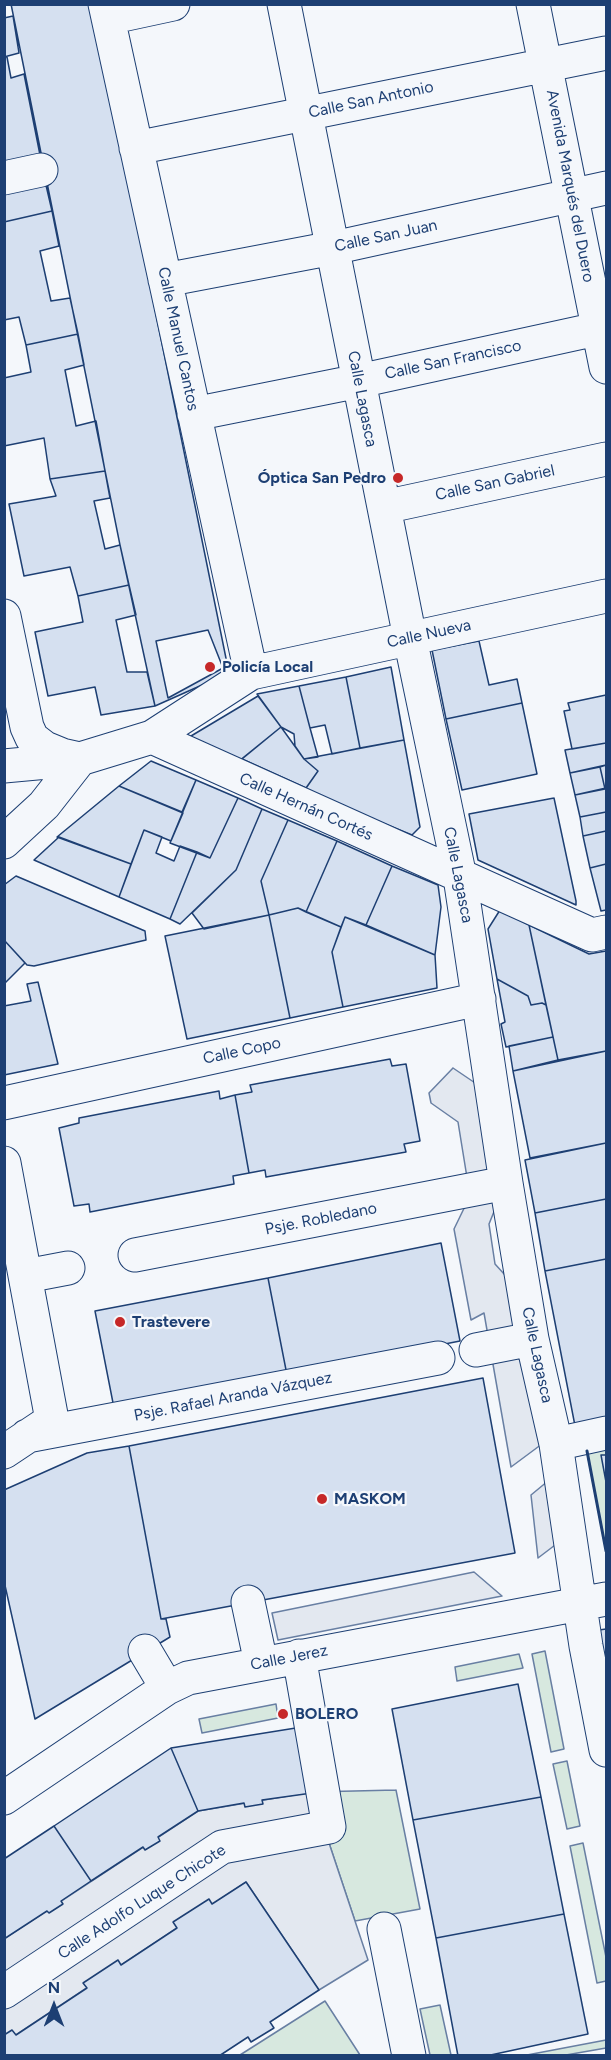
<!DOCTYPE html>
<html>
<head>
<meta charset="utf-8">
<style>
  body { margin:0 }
  #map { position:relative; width:611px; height:2060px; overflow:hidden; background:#f4f7fb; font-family:Figtree,sans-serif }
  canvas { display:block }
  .frame { position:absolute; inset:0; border:6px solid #1d3f73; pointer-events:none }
  .north { position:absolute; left:24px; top:1976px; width:60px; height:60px; -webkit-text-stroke:4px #f4f7fb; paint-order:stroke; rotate:0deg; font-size:16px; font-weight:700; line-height:24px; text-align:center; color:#1d3f73 }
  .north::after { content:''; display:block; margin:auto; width:21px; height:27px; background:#1d3f73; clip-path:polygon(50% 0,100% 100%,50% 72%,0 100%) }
</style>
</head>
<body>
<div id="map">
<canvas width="611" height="2060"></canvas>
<div class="frame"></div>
<div class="north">N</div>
</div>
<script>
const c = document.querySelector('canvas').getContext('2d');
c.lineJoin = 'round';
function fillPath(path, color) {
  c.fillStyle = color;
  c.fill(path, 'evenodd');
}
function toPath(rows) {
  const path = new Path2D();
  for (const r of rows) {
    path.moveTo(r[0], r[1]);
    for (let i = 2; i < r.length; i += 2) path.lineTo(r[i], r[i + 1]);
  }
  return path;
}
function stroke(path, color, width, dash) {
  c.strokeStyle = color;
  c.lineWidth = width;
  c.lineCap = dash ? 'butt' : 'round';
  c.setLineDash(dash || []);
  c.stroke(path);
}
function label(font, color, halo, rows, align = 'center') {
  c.font = font + ' Figtree,sans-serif';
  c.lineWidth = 4.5;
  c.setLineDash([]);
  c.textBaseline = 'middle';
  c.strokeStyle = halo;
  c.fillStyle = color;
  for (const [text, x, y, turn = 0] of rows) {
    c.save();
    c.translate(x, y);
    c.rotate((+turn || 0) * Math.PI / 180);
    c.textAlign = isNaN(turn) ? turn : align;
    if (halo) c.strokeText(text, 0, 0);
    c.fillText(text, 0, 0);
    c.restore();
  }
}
const green = toPath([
  [606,1443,606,1551,586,1447,606,1443],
  [545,1651,564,1749,551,1752,532,1654,545,1651],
  [519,1654,523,1668,457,1681,455,1667,519,1654],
  [276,1704,278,1718,202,1733,199,1719,276,1704],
  [567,1761,580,1826,567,1829,553,1764,567,1761],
  [396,1790,420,1909,355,1921,312,1792,396,1790],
  [583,1843,606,1957,606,1981,597,1983,570,1846,583,1843],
  [325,2001,360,2055,240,2055,325,2001],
  [440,2005,451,2055,430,2055,420,2009,440,2005],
  [606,2040,606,2048,566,2055,527,2055,606,2040]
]);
fillPath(green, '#d7e8df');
stroke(green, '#687fa3', 1.5);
const parking = toPath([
  [453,1068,487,1091,502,1192,489,1224,495,1264,515,1286,546,1441,511,1467,484,1313,471,1320,454,1229,470,1196,458,1122,431,1103,429,1093,453,1068],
  [554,1476,563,1539,538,1558,531,1495,554,1476],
  [474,1572,502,1596,278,1640,272,1613,474,1572],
  [312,1792,368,1960,319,1990,246,1882,5,2042,5,1938,198,1811,312,1792]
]);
fillPath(parking, '#e3e8f0');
stroke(parking, '#687fa3', 1.5);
const building = toPath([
  [11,4,93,4,229,673,155,706,120,545,11,4],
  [13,16,19,53,4,57,4,18,13,16],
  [4,57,7,57,11,78,24,74,41,160,4,168,4,57],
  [45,181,52,211,4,222,4,190,45,181],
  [52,211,59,246,40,251,51,301,70,298,78,334,26,345,19,317,4,320,4,222,52,211],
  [78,334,84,365,65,370,76,426,96,421,105,471,50,479,44,438,4,446,4,378,31,372,26,345,78,334],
  [105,471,110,498,94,501,105,549,120,545,129,585,78,596,70,567,24,576,9,504,56,496,50,479,105,471],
  [129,585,136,615,116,620,127,672,147,672,155,706,101,715,95,687,48,696,35,632,83,622,78,596,129,585],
  [208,630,223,668,168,698,156,641,208,630],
  [479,641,489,685,517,679,522,703,446,719,432,650,479,641],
  [391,667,404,740,360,748,346,677,391,667],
  [346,677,360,748,332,754,325,725,310,728,299,686,346,677],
  [299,686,310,728,318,757,304,759,295,746,294,734,281,727,257,694,299,686],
  [606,695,606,743,572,749,564,711,570,710,568,703,606,695],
  [258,696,281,727,239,761,186,739,258,696],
  [522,703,537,774,462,790,446,719,522,703],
  [281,727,304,759,318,771,306,788,242,759,281,727],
  [404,740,420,827,412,835,304,791,318,771,304,759,404,740],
  [606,743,606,765,570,773,565,750,606,743],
  [151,761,196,780,182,812,119,786,151,761],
  [606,765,606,788,605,789,600,767,606,765],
  [600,767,605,789,575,795,570,773,600,767],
  [196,780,238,798,210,858,170,843,196,780],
  [119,786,183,813,171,841,144,830,131,864,57,837,119,786],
  [606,788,606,812,580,817,575,795,606,788],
  [238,798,262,809,236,870,180,924,170,919,197,852,210,858,238,798],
  [554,798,576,901,576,905,478,860,469,814,554,798],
  [262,809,288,820,261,881,269,915,204,929,192,913,236,870,262,809],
  [606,812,606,831,583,836,580,817,606,812],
  [288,820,337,841,306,912,298,908,269,915,261,881,288,820],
  [144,830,162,837,156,853,174,861,180,846,197,852,170,919,119,897,144,830],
  [606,831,606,864,590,868,583,836,606,831],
  [59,837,131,864,119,897,34,860,59,837],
  [337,841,392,866,366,925,345,917,341,927,306,912,337,841],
  [606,864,606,910,601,911,590,868,606,864],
  [392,866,438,885,441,907,435,955,366,925,392,866],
  [16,876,145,931,146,940,34,966,27,965,4,940,4,885,16,876],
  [298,908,341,927,332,952,343,1007,290,1018,269,915,298,908],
  [500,910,529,925,546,1005,542,1003,531,1005,528,996,497,979,488,929,500,910],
  [269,915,290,1018,187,1039,165,936,269,915],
  [345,917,435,955,437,988,343,1007,332,952,345,917],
  [529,925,589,954,606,951,606,1051,558,1060,529,925],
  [4,940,25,963,4,984,4,940],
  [497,979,528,996,531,1005,542,1003,546,1005,553,1037,506,1047,501,1024,505,1022,497,979],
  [38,982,58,1064,4,1075,4,1006,31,1001,27,984,38,982],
  [553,1037,558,1060,513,1071,509,1046,553,1037],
  [606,1051,606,1143,530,1158,513,1071,606,1051],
  [390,1059,392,1066,406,1064,420,1141,404,1144,406,1152,266,1177,265,1170,249,1173,235,1095,252,1092,250,1085,390,1059],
  [219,1091,220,1099,235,1095,249,1173,233,1176,234,1184,90,1212,89,1204,74,1206,59,1128,79,1123,79,1118,219,1091],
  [606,1143,606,1199,535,1213,525,1160,606,1143],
  [606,1199,606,1259,545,1271,535,1213,606,1199],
  [441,1243,460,1341,287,1375,268,1278,441,1243],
  [606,1259,606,1424,576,1431,545,1271,606,1259],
  [268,1278,287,1375,114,1408,95,1311,268,1278],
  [483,1378,515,1553,161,1619,129,1446,483,1378],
  [129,1446,161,1619,166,1619,170,1637,35,1719,4,1581,4,1490,87,1453,129,1446],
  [601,1455,606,1455,606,1482,601,1455],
  [606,1629,606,1664,599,1630,606,1629],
  [518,1684,541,1797,413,1820,392,1709,518,1684],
  [302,1727,312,1793,262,1800,263,1804,245,1807,244,1803,198,1811,171,1748,302,1727],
  [171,1748,198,1811,158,1837,160,1841,145,1850,143,1847,91,1881,54,1826,171,1748],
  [541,1797,564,1914,436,1938,413,1820,541,1797],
  [54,1826,91,1881,61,1901,63,1904,49,1913,47,1911,4,1939,4,1859,54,1826],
  [246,1882,319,1990,270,2022,274,2028,251,2042,248,2037,219,2056,4,2056,4,2035,12,2030,16,2035,87,1988,83,1983,118,1960,121,1965,177,1928,173,1922,209,1899,212,1904,246,1882],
  [564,1914,588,2034,486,2056,458,2056,436,1938,564,1914]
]);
fillPath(building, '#d5e0f0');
stroke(building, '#1d3f73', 1.5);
const minor = toPath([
  [105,4,251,673],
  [284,4,410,638,460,877,506,1183,532,1339,556,1444,586,1646,606,1750],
  [533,4,606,367],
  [108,18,173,4],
  [136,148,606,53],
  [4,178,41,170],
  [165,280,333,248,606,188],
  [194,414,359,381,606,327],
  [384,507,606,459],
  [4,616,27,727,32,738,45,748,62,755,80,759,44,805,4,842],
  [152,737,592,935,606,932],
  [4,766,80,759,152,737,251,673,606,596],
  [4,1103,479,999],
  [4,1163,52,1420,4,1452],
  [135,1255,506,1183],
  [26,1276,68,1268],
  [476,1350,532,1339],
  [27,1436,438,1358],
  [556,1444,606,1433],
  [248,1602,261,1663],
  [145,1651,167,1688],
  [4,1798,167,1688,188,1678,606,1599],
  [384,1929,409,2056],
  [4,1992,222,1847,329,1827,299,1656]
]);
stroke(minor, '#1d3f73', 35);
stroke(minor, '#f4f7fb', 33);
stroke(toPath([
  [587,1451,606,1551]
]), '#1d3f73', 3);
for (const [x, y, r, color] of [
  [398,478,6,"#c62828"],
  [210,667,6,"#c62828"],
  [120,1322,6,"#c62828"],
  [322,1499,6,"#c62828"],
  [283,1714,6,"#c62828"]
]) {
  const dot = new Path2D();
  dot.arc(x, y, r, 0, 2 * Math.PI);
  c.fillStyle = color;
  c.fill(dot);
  stroke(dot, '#f4f7fb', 2);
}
label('16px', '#1d3f73', '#f4f7fb', [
  ["Calle San Antonio",371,100,-12],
  ["Avenida Marqués del Duero",570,186,79],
  ["Calle San Juan",386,236,-12],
  ["Calle Manuel Cantos",178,339,78],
  ["Calle San Francisco",453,360,-12],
  ["Calle Lagasca",362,399,79],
  ["Calle San Gabriel",495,483,-12],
  ["Calle Nueva",429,634,-12],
  ["Calle Hernán Cortés",306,807,24],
  ["Calle Lagasca",458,875,79],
  ["Calle Copo",242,1051,-12],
  ["Psje. Robledano",321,1219,-11],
  ["Calle Lagasca",537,1355,78],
  ["Psje. Rafael Aranda Vázquez",233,1397,-11],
  ["Calle Jerez",289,1658,-11],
  ["Calle Adolfo Luque Chicote",142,1902,-33]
]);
label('bold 16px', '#1d3f73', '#f4f7fb', [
  ["Óptica San Pedro",386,478,"right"],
  ["Policía Local",222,667],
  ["Trastevere",132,1322],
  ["MASKOM",334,1499],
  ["BOLERO",295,1714]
], 'left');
</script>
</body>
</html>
